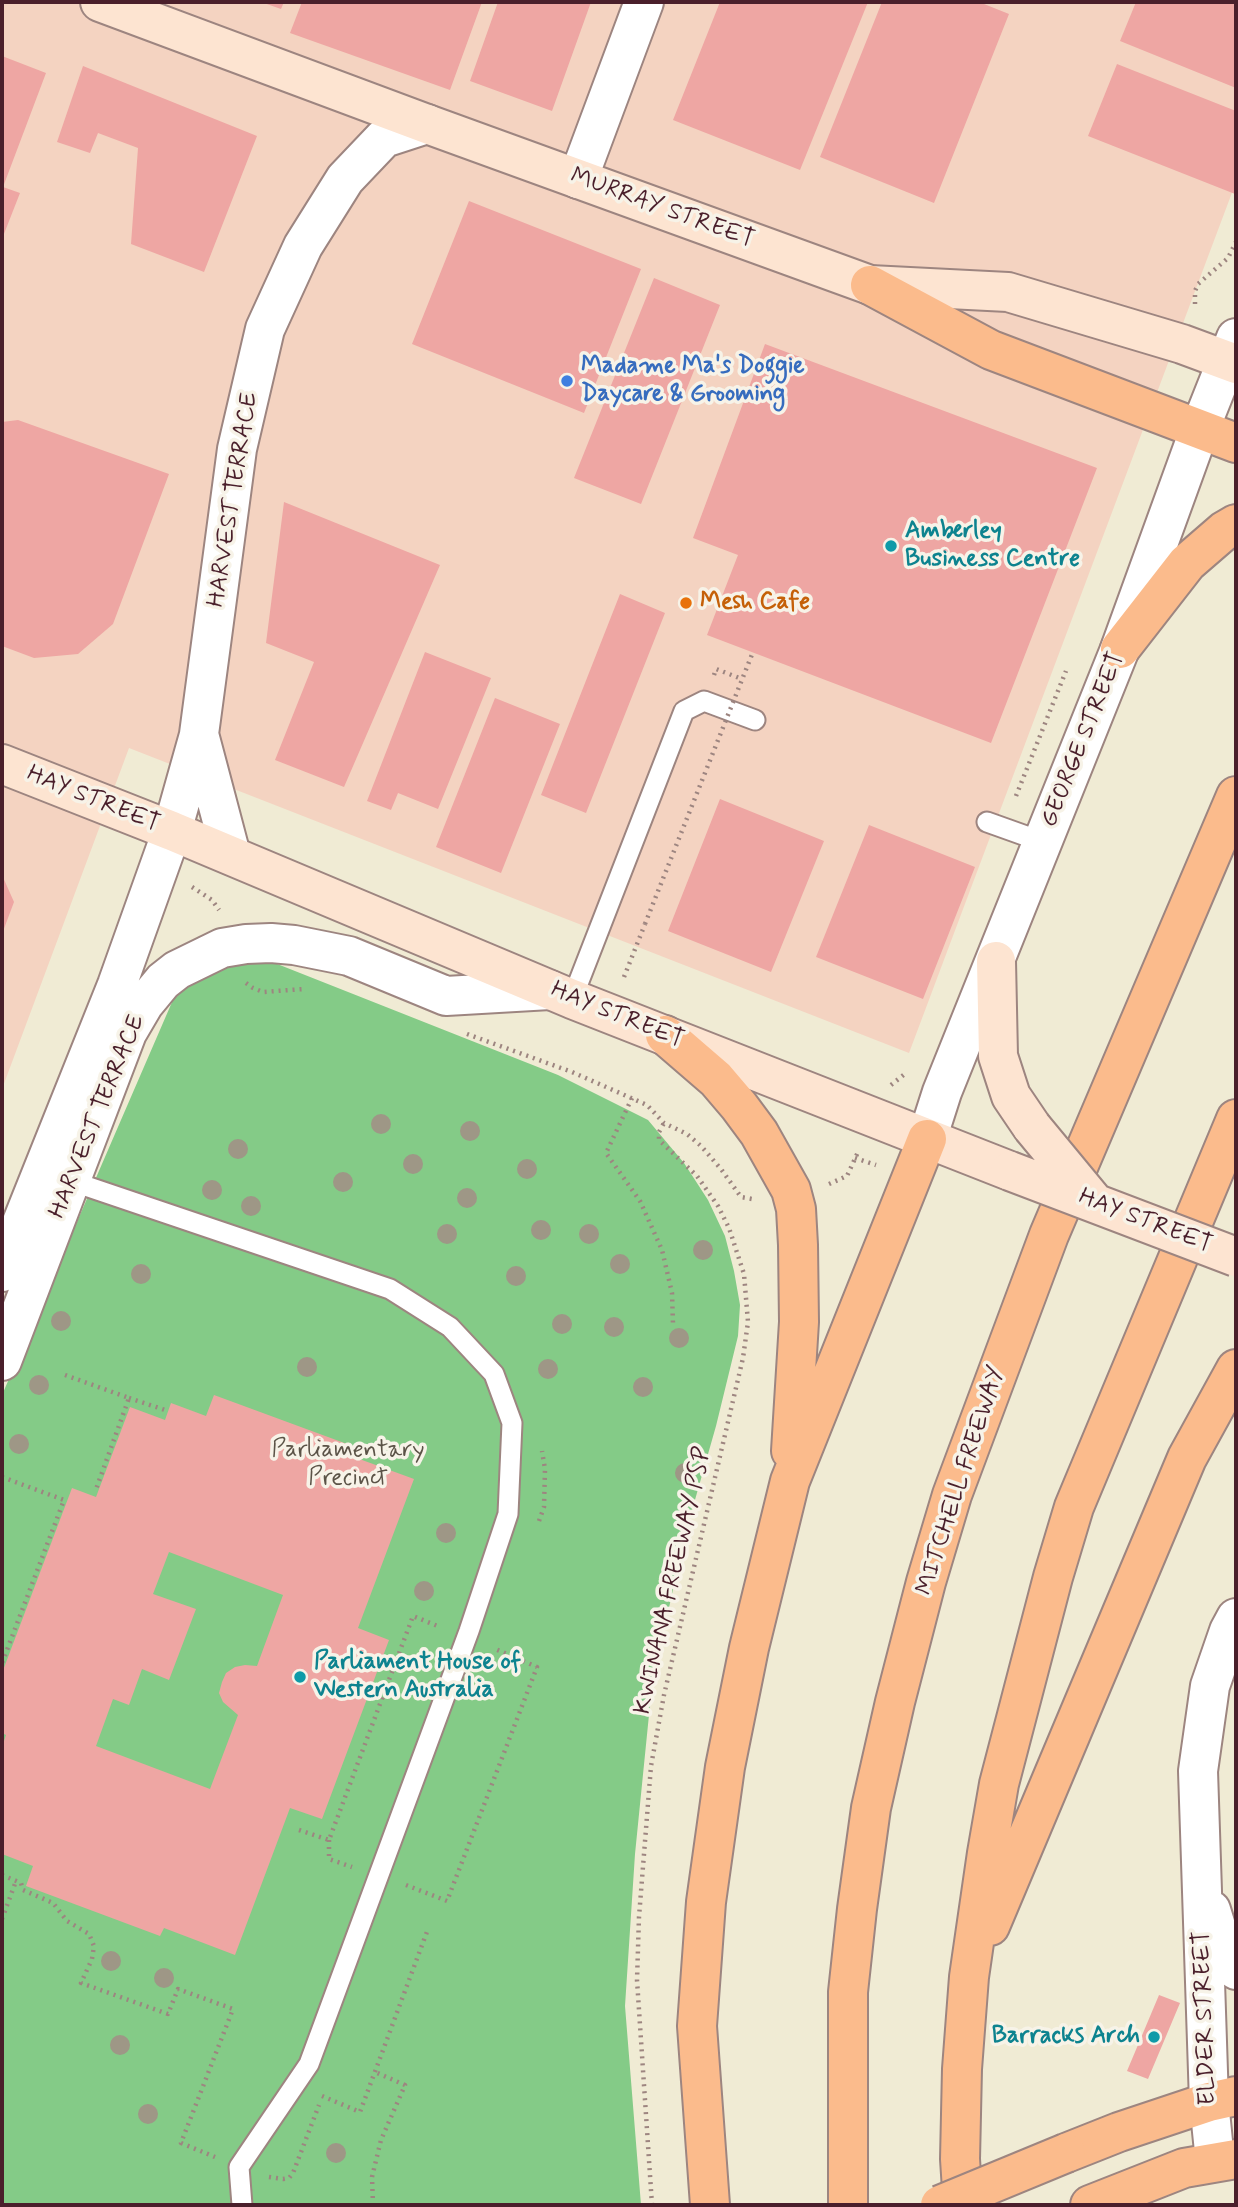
<!DOCTYPE html>
<html>
<head>
<meta charset="utf-8">
<style>
  body { margin:0 }
  #map { position:relative; width:1238px; height:2207px; overflow:hidden; background:#f0ebd4; font-family:Mynerve,sans-serif }
  canvas { display:block }
  .frame { position:absolute; inset:0; border:4px solid #4a1f2b; pointer-events:none }
</style>
</head>
<body>
<div id="map">
<canvas width="1238" height="2207"></canvas>
<div class="frame"></div>
</div>
<script>
const c = document.querySelector('canvas').getContext('2d');
c.lineJoin = 'round';
function fillPath(path, color) {
  c.fillStyle = color;
  c.fill(path, 'evenodd');
}
function toPath(rows) {
  const path = new Path2D();
  for (const r of rows) {
    path.moveTo(r[0], r[1]);
    for (let i = 2; i < r.length; i += 2) path.lineTo(r[i], r[i + 1]);
  }
  return path;
}
function stroke(path, color, width, dash) {
  c.strokeStyle = color;
  c.lineWidth = width;
  c.lineCap = dash ? 'butt' : 'round';
  c.setLineDash(dash || []);
  c.stroke(path);
}
function label(font, color, halo, rows, align = 'center') {
  c.font = font + ' Mynerve,sans-serif';
  c.lineWidth = 7;
  c.setLineDash([]);
  c.textBaseline = 'middle';
  c.strokeStyle = halo;
  c.fillStyle = color;
  for (const [text, x, y, turn = 0] of rows) {
    c.save();
    c.translate(x, y);
    c.rotate((+turn || 0) * Math.PI / 180);
    c.textAlign = isNaN(turn) ? turn : align;
    if (halo) c.strokeText(text, 0, 0);
    c.fillText(text, 0, 0);
    c.restore();
  }
}
fillPath(toPath([
  [2,2,1236,2,1236,182,909,1053,129,748,2,1089]
]), '#f4d3c1');
fillPath(toPath([
  [257,956,558,1075,648,1120,684,1163,708,1200,725,1236,734,1271,740,1305,738,1336,716,1426,685,1535,652,1685,635,1854,625,2006,641,2205,2,2205,2,1395,182,979]
]), '#84cb87');
fillPath(toPath([
  [261,2,284,2,281,9],
  [302,2,482,2,450,90,290,33],
  [498,2,591,2,552,111,470,81],
  [720,2,868,2,800,170,673,120],
  [882,2,979,2,1009,14,934,203,820,157],
  [1136,2,1236,3,1236,88,1120,41],
  [2,56,46,73,3,187,20,193,2,239],
  [1117,64,1236,111,1235,194,1088,136],
  [83,66,257,136,204,272,131,244,138,148,98,133,90,153,57,142],
  [469,201,641,269,584,413,412,344],
  [654,278,720,305,641,504,574,478],
  [765,344,1097,468,991,743,707,635,738,555,693,538],
  [18,420,169,474,113,624,78,654,34,658,2,646,2,422],
  [284,502,440,565,344,787,275,760,314,662,266,643],
  [620,594,665,613,586,813,541,795],
  [425,652,491,678,438,809,398,793,391,810,367,801],
  [495,698,560,724,501,873,436,847],
  [720,799,824,841,771,972,668,931],
  [869,825,975,867,923,999,816,957],
  [2,875,14,902,2,934],
  [214,1395,347,1444,343,1453,414,1479,358,1628,389,1640,322,1819,290,1808,235,1955,164,1928,160,1936,26,1886,33,1866,2,1854,2,1747,6,1735,2,1733,2,1673,72,1488,96,1497,130,1407,165,1420,171,1403,206,1416],
  [169,1552,283,1595,257,1666,245,1665,235,1667,226,1673,222,1682,219,1693,223,1702,238,1715,210,1789,96,1746,113,1699,129,1705,142,1669,169,1680,196,1609,153,1594],
  [1159,1995,1180,2003,1148,2079,1127,2071]
]), '#eea6a3');
const service = toPath([
  [987,822,1043,842],
  [572,999,684,711,704,701,755,720],
  [65,1179,390,1289,450,1327,494,1374,512,1423,508,1514,469,1631,309,2064,239,2167,242,2205]
]);
const minor = toPath([
  [578,179,644,2],
  [927,1139,942,1092,1120,649,1199,431,1236,338]
]);
const tertiary = toPath([
  [231,855,199,734,237,449,265,329,303,246,345,179,384,138,427,124],
  [2,1272,117,985,172,831,199,735],
  [2,1361,127,1033,144,1004,163,981,177,970,222,948,246,944,271,943,294,945,349,956,446,996,550,990],
  [1211,1910,1219,1936,1236,1970],
  [1215,2161,1209,2102,1198,1771,1210,1686,1229,1631,1236,1618]
]);
const secondary = toPath([
  [100,2,427,124,870,285,1008,292,1182,344,1236,364],
  [2,764,172,831,572,999,1010,1171],
  [996,961,998,1056,1011,1096,1032,1127]
]);
const primary = toPath([
  [1066,2153,1119,2132,1209,2102,1236,2096],
  [1090,2205,1184,2168,1236,2159]
]);
const motorway = toPath([
  [870,285,991,350,1236,443],
  [1120,649,1187,563,1224,531,1236,524],
  [665,1035,716,1079,739,1106,759,1133,791,1190,796,1209,798,1245,799,1322,791,1451],
  [990,1926,1187,1458,1236,1369],
  [710,2205,697,2026,706,1902,725,1767,749,1648,790,1481,927,1139],
  [848,2205,848,1992,857,1909,871,1808,895,1702,926,1582,952,1495,1049,1235,1236,796],
  [963,2205,960,2159,962,2069,969,1977,987,1853,999,1784,1053,1577,1074,1507,1236,1119]
]);
stroke(service, '#9d8580', 23);
stroke(minor, '#9d8580', 42);
stroke(tertiary, '#9d8580', 42);
stroke(secondary, '#9d8580', 42);
stroke(primary, '#9d8580', 42);
stroke(motorway, '#9d8580', 42);
stroke(toPath([
  [1195,304,1195,291,1198,284,1228,258,1236,242],
  [714,675,716,669,742,679],
  [1016,796,1066,671],
  [192,887,212,900,219,910],
  [624,977,645,924],
  [246,983,253,988,263,992,304,989],
  [467,1034,572,1072,647,1105,664,1123,687,1134,701,1146,721,1169,741,1197,752,1199],
  [891,1085,906,1073],
  [632,1098,606,1153,640,1201,662,1250,672,1293,673,1324],
  [855,1158,876,1165],
  [829,1184,847,1176,858,1152],
  [65,1375,129,1398,95,1492],
  [129,1398,165,1410],
  [2,1477,64,1500,2,1663],
  [539,1521,544,1507,545,1469,542,1451],
  [299,1830,329,1840,413,1616,440,1627],
  [329,1840,329,1859,352,1867],
  [2,1875,21,1883,23,1890,53,1903,67,1921,89,1934,94,1946,92,1959,81,1983,168,2014,178,1989,233,2009,181,2143,215,2157],
  [406,1885,447,1901,537,1667,493,1648],
  [2,1919,16,1881],
  [322,2096,360,2112,428,1929],
  [269,2177,283,2179,289,2178,293,2173,319,2105],
  [373,2205,372,2177,381,2140,405,2085,375,2072],
  [652,2205,637,1980,639,1917,651,1766,664,1695,743,1358,748,1322,744,1274,729,1228,718,1206,697,1176,659,1140,659,1132,664,1123]
]), '#9d8580', 4.5, [2, 5]);
stroke(service, '#fff', 19);
stroke(minor, '#fff', 38);
stroke(tertiary, '#fff', 38);
stroke(secondary, '#fde4d1', 38);
stroke(primary, '#fbbb8c', 38);
stroke(motorway, '#fbbb8c', 38);
const secondaryBridge = toPath([
  [1032,1127,1094,1202],
  [1010,1171,1236,1257]
]);
const primaryBridge = toPath([
  [940,2205,1066,2153]
]);
stroke(secondaryBridge, '#9d8580', 42, []);
stroke(primaryBridge, '#9d8580', 42, []);
stroke(toPath([
  [645,924,753,652]
]), '#9d8580', 4.5, [2, 5]);
stroke(secondaryBridge, '#fde4d1', 38);
stroke(primaryBridge, '#fbbb8c', 38);
c.fillStyle = '#9e9786';
for (const [x, y] of [
  [381,1124],
  [470,1131],
  [238,1149],
  [413,1164],
  [527,1169],
  [343,1182],
  [212,1190],
  [467,1198],
  [251,1206],
  [541,1230],
  [447,1234],
  [589,1234],
  [703,1250],
  [620,1264],
  [141,1274],
  [516,1276],
  [61,1321],
  [562,1324],
  [614,1327],
  [679,1338],
  [307,1367],
  [548,1369],
  [39,1385],
  [643,1387],
  [19,1444],
  [685,1473],
  [446,1533],
  [424,1591],
  [111,1961],
  [164,1978],
  [120,2045],
  [148,2114],
  [336,2153]
]) {
  c.beginPath();
  c.arc(x, y, 10, 0, 2 * Math.PI);
  c.fill();
}
for (const [x, y, r, color] of [
  [567,381,7,"#3f7fe0"],
  [891,546,7,"#0f9aa8"],
  [686,603,7,"#e8710a"],
  [300,1677,7,"#0f9aa8"],
  [1154,2037,7,"#0f9aa8"]
]) {
  const dot = new Path2D();
  dot.arc(x, y, r, 0, 2 * Math.PI);
  c.fillStyle = color;
  c.fill(dot);
  stroke(dot, '#f7f3e8', 2.5);
}
label('24px', '#4a1f2b', '#f7f3e8', [
  ["MURRAY STREET",662,209,20],
  ["HARVEST TERRACE",234,500,-81],
  ["GEORGE STREET",1084,740,-68],
  ["HAY STREET",93,800,22],
  ["HAY STREET",617,1016,22],
  ["HARVEST TERRACE",98,1117,-68],
  ["HAY STREET",1145,1222,21],
  ["MITCHELL FREEWAY",962,1481,-72],
  ["KWINANA FREEWAY PSP",674,1581,-77],
  ["ELDER STREET",1206,2018,-92]
]);
label('bold 24px', '#366cbe', '#f7f3e8', [
  ["Madame Ma's Doggie",581,367],
  ["Daycare & Grooming",581,395]
], 'left');
label('bold 24px', '#0d838f', '#f7f3e8', [
  ["Amberley",905,532],
  ["Business Centre",905,560],
  ["Parliament House of",314,1663],
  ["Western Australia",314,1691],
  ["Barracks Arch",1140,2037,"right"]
], 'left');
label('bold 24px', '#c56008', '#f7f3e8', [
  ["Mesh Cafe",700,603]
], 'left');
label('24px', '#5b5347', '#f7f3e8', [
  ["Parliamentary",348,1451],
  ["Precinct",348,1479]
]);
</script>
</body>
</html>
